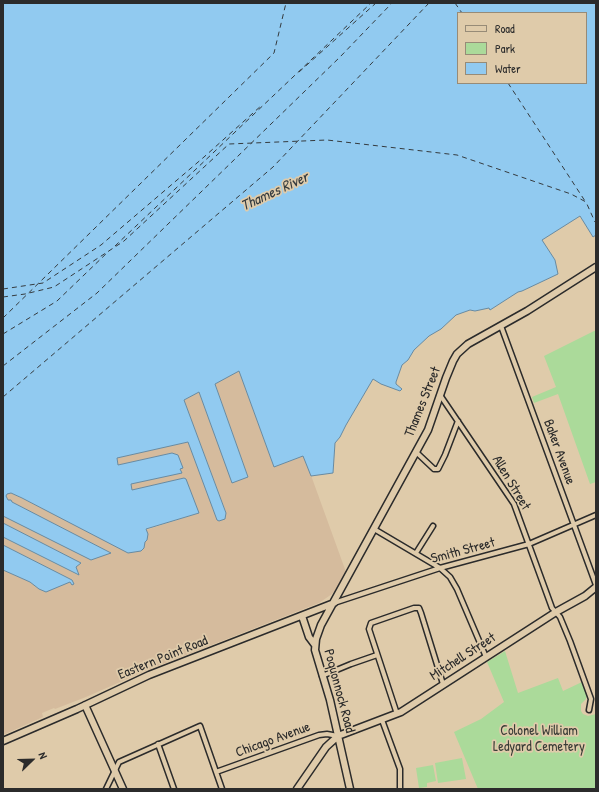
<!DOCTYPE html>
<html>
<head>
<meta charset="utf-8">
<style>
  body { margin:0 }
  #map { position:relative; width:599px; height:792px; overflow:hidden; background:#dfcbaa; font-family:"Patrick Hand",sans-serif }
  canvas { display:block }
  .frame { position:absolute; inset:0; border:4px solid #2b2b2b; pointer-events:none }
  .legend { position:absolute; left:457px; top:12px; width:130px; height:72px; box-sizing:border-box; background:#dfcbaa; border:1px solid #978b77; margin:0; padding:5px 7px; list-style:none; font-size:12px; color:#2b2b2b }
  .legend li { display:flex; align-items:center; gap:8px; height:20px }
  .legend b { width:20px; border:1px solid #978b77 }
  .north { position:absolute; left:12px; top:740px; width:40px; height:40px; -webkit-text-stroke:3px #dfcbaa; paint-order:stroke; rotate:67deg; font-size:11px; font-weight:700; line-height:16px; text-align:center; color:#2b2b2b }
  .north::after { content:''; display:block; margin:auto; width:14px; height:18px; background:#2b2b2b; clip-path:polygon(50% 0,100% 100%,50% 72%,0 100%) }
</style>
</head>
<body>
<div id="map">
<canvas width="599" height="792"></canvas>
<div class="frame"></div>
<ul class="legend">
<li><b style="height:5px;background:#dfcbaa"></b>Road</li>
<li><b style="height:11px;background:#abda9a"></b>Park</li>
<li><b style="height:11px;background:#91caf0"></b>Water</li>
</ul>
<div class="north">N</div>
</div>
<script>
const c = document.querySelector('canvas').getContext('2d');
c.lineJoin = 'round';
function fillPath(path, color) {
  c.fillStyle = color;
  c.fill(path, 'evenodd');
}
function toPath(rows) {
  const path = new Path2D();
  for (const r of rows) {
    path.moveTo(r[0], r[1]);
    for (let i = 2; i < r.length; i += 2) path.lineTo(r[i], r[i + 1]);
  }
  return path;
}
function stroke(path, color, width, dash) {
  c.strokeStyle = color;
  c.lineWidth = width;
  c.lineCap = dash ? 'butt' : 'round';
  c.setLineDash(dash || []);
  c.stroke(path);
}
function label(font, color, halo, rows, align = 'center') {
  c.font = font + ' "Patrick Hand",sans-serif';
  c.lineWidth = 3.5;
  c.setLineDash([]);
  c.textBaseline = 'middle';
  c.strokeStyle = halo;
  c.fillStyle = color;
  for (const [text, x, y, turn = 0] of rows) {
    c.save();
    c.translate(x, y);
    c.rotate((+turn || 0) * Math.PI / 180);
    c.textAlign = isNaN(turn) ? turn : align;
    if (halo) c.strokeText(text, 0, 0);
    c.fillText(text, 0, 0);
    c.restore();
  }
}
fillPath(toPath([
  [239,371,274,467,304,456,346,572,337,588,332,594,319,603,145,671,86,697,55,709,54,708,42,713,43,717,3,735,3,570,30,582,39,589,72,580,3,545,3,537,78,575,76,567,81,563,3,523,3,516,111,553,8,500,6,496,7,494,11,493,130,552,142,550,144,548,146,530,199,513,184,478,132,490,131,484,181,473,180,469,182,468,178,455,172,453,118,465,117,458,188,442,217,519,225,519,226,512,184,400,199,392,232,482,248,477,215,383]
]), '#d5bb9d');
fillPath(toPath([
  [594,331,596,331,596,482,590,484,558,394,534,403,532,397,556,387,544,356],
  [505,651,518,693,558,678,563,691,582,682,587,696,586,699,581,704,581,711,583,714,588,716,596,714,596,789,478,789,454,732,481,719,504,702,487,662],
  [462,758,466,779,438,783,435,763],
  [433,765,436,781,427,783,427,787,419,788,416,768]
]), '#abda9a');
const water = toPath([
  [3,3,596,3,596,235,593,237,580,216,542,240,555,260,558,274,522,291,518,292,490,310,489,308,475,311,470,310,456,315,441,329,429,336,414,350,408,360,402,365,396,382,396,384,402,389,400,391,381,384,373,379,346,425,340,437,335,443,333,473,311,476,303,456,274,467,239,371,215,384,248,477,232,483,199,392,184,400,226,513,225,519,219,521,217,520,188,442,117,458,118,465,172,453,178,455,183,468,180,469,182,473,131,484,132,490,184,478,186,479,199,513,146,529,148,534,147,540,145,542,144,548,141,551,128,553,22,498,11,493,7,494,6,496,8,500,11,500,12,502,111,553,91,560,3,516,3,3],
  [458,13,586,13,586,83,458,83,458,13],
  [3,523,81,563,76,567,79,575,3,537,3,523],
  [3,545,72,580,74,584,72,585,70,582,46,592,39,589,30,582,3,570,3,545]
]);
fillPath(water, '#91caf0');
stroke(water, '#688aa1', 1);
stroke(toPath([
  [455,3,462,13],
  [299,72,376,3],
  [508,83,585,201],
  [115,246,371,3],
  [3,289,43,283,101,245,204,157,262,105],
  [3,297,25,294,54,287,124,241,229,144,327,140,457,155,571,194,586,202,595,222],
  [3,318,274,53,286,3],
  [3,334,57,301,109,251],
  [3,366,97,293,340,57,392,3],
  [3,397,273,167,429,3]
]), '#353b3f', 1, [5, 4]);
const street = toPath([
  [501,326,596,585],
  [440,395,514,504,552,608,560,617,570,641,591,699,589,710],
  [416,452,434,469,438,469,445,455,458,421],
  [374,529,440,568,450,577,457,589,486,657],
  [416,553,433,526],
  [334,603,440,568,529,544,596,515],
  [322,676,351,664,377,655],
  [397,714,369,629,371,623,414,608,419,608,421,613,443,684],
  [382,720,400,769,400,789],
  [158,744,174,789],
  [216,772,319,735,327,734,338,736],
  [106,789,119,762,200,726,222,789]
]);
const secondary = toPath([
  [302,616,309,637,315,645],
  [85,705,123,789],
  [3,741,77,709,149,675,334,603],
  [297,789,326,747,338,736,401,712,556,612,585,596,596,587],
  [350,789,330,700,315,650,316,639,321,625,428,430,446,378,453,361,457,354,468,344,527,311,596,267]
]);
stroke(street, '#2b2b2b', 7);
stroke(secondary, '#2b2b2b', 9);
stroke(street, '#dfcbaa', 4);
stroke(secondary, '#dfcbaa', 6);
label('14px', '#2b2b2b', '#dfcbaa', [
  ["Thames Street",423,402,-68],
  ["Baker Avenue",559,452,70],
  ["Allen Street",511,483,59],
  ["Smith Street",463,551,-15],
  ["Mitchell Street",463,657,-33],
  ["Eastern Point Road",163,658,-22],
  ["Poquonnock Road",339,691,75],
  ["Chicago Avenue",273,740,-20]
]);
label('14px', '#383c36', '#dfcbaa', [
  ["Colonel William",539,731],
  ["Ledyard Cemetery",539,747]
]);
label('italic 15px', '#353b3f', '#dfcbaa', [
  ["Thames River",275,192,-25]
]);
</script>
</body>
</html>
